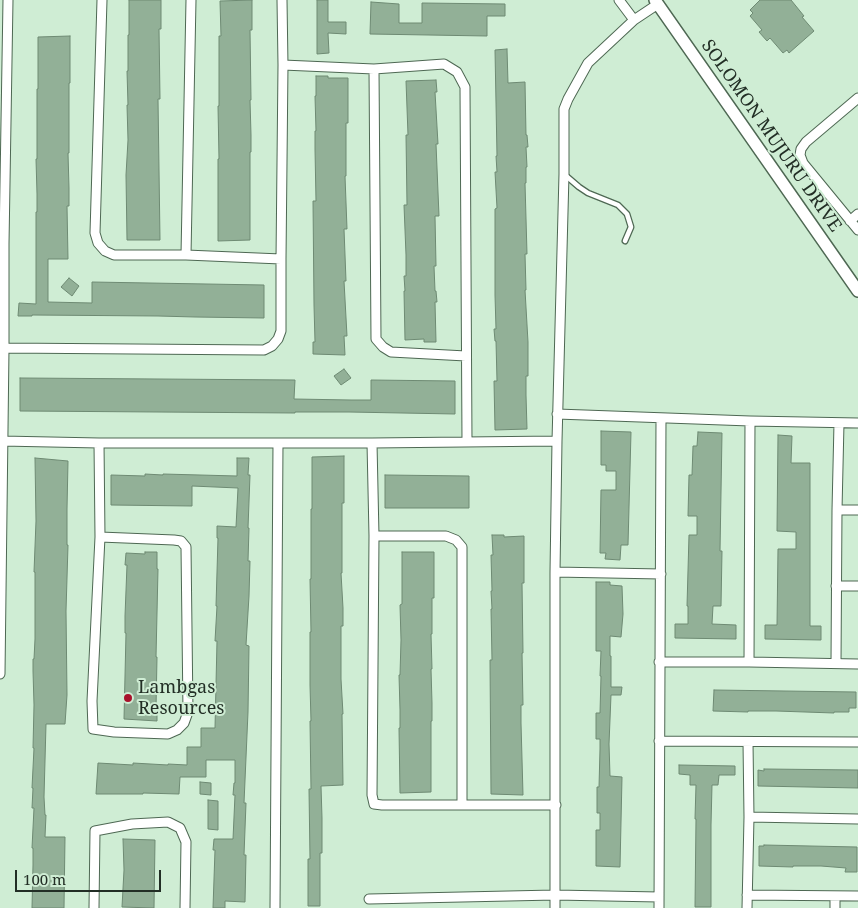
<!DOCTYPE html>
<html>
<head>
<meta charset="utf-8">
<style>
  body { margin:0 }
  #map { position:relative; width:858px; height:908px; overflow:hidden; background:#cfedd4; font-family:"Noto Serif",serif }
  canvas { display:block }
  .scale { position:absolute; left:15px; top:870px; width:146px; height:22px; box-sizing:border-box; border:2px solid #222e25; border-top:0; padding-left:6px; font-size:15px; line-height:18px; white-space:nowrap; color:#222e25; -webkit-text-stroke:4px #cfedd4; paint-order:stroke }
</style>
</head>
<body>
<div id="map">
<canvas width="858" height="908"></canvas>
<div class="scale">100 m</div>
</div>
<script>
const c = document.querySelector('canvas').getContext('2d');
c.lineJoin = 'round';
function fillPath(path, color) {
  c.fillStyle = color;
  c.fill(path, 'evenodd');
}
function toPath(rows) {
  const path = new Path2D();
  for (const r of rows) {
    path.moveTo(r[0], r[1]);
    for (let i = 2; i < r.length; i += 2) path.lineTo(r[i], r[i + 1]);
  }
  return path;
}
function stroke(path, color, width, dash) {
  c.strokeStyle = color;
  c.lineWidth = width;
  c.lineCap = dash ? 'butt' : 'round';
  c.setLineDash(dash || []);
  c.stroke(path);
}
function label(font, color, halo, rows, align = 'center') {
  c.font = font + ' "Noto Serif",serif';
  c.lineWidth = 4;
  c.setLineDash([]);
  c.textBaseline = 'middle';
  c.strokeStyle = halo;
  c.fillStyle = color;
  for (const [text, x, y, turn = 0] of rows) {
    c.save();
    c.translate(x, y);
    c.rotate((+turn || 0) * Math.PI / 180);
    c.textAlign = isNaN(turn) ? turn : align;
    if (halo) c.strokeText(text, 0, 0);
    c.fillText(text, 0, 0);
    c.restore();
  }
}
const building = toPath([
  [129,0,161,0,161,29,159,29,160,99,158,99,160,240,127,240,126,175,128,140,127,105,128,105,127,71,128,71,128,35,129,35,129,0],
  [252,0,252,30,250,30,251,100,250,100,251,135,251,152,250,152,250,240,218,241,218,159,219,159,218,106,219,106,219,36,221,36,220,1,252,0],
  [317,0,328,0,328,22,346,22,346,34,328,33,329,53,317,54,317,0],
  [760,0,791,0,804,16,802,17,814,31,789,53,787,50,783,53,770,38,767,41,759,32,762,30,750,16,753,13,750,10,760,0],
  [371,2,399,4,399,23,422,23,422,3,505,4,505,16,487,16,487,36,370,34,371,2],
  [70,36,70,83,69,83,69,153,68,153,69,188,69,206,67,206,68,259,48,259,48,302,92,303,92,282,264,285,264,318,195,317,158,316,32,315,32,316,18,316,19,303,36,304,36,212,37,212,37,194,36,159,37,159,37,89,38,89,38,37,70,36],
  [507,49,508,83,525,82,526,135,527,135,528,147,526,147,527,167,526,167,526,183,525,183,527,254,525,254,526,290,525,290,528,342,528,376,526,376,526,395,527,429,495,430,494,381,497,381,496,341,495,341,494,329,496,329,495,295,495,209,497,208,495,172,497,172,496,156,497,156,495,50,507,49],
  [316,76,328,76,328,78,348,78,348,123,346,123,346,176,345,176,347,229,344,229,346,281,344,281,347,336,344,336,345,355,313,354,313,342,315,342,314,305,313,201,316,201,315,149,315,131,316,131,315,96,316,96,316,76],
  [436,80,437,92,435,92,438,144,436,144,439,216,435,216,436,266,434,266,435,291,436,291,437,302,435,302,436,342,424,342,424,339,405,340,404,291,405,291,404,276,406,276,406,255,404,205,407,205,406,135,408,135,406,81,436,80],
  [69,278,79,286,72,296,61,287,69,278],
  [344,369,351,378,341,385,334,376,344,369],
  [20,378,295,380,294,399,351,400,371,400,371,380,455,381,455,414,349,412,295,412,295,413,20,411,20,378],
  [601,431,631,432,628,545,621,545,620,560,605,559,606,553,600,553,601,490,616,490,616,471,606,471,606,465,601,465,601,431],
  [698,432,722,433,720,551,722,551,721,606,713,606,712,624,736,625,736,639,675,638,675,624,688,624,688,606,687,606,689,535,697,535,697,516,688,516,689,475,692,475,693,446,697,446,698,432],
  [778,435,792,436,791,463,810,463,810,626,821,626,821,640,765,639,765,625,777,625,778,549,796,549,796,532,777,531,778,435],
  [344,456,344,503,342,503,342,573,341,573,343,608,343,626,341,626,341,679,343,714,342,714,343,785,321,786,322,818,322,853,320,853,320,906,308,906,308,859,310,859,309,789,311,789,310,721,311,721,310,685,310,632,311,632,310,579,311,579,311,509,312,509,312,457,344,456],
  [35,458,68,461,67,509,67,545,68,545,66,611,67,695,65,724,46,724,44,797,45,815,46,815,45,837,65,837,64,908,32,908,33,865,33,848,32,848,34,808,32,808,33,788,32,788,34,748,33,748,34,705,33,671,33,659,34,659,35,639,35,572,34,572,36,521,35,458],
  [237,458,249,458,248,475,250,475,248,528,249,528,248,561,250,561,249,596,246,645,249,646,248,712,244,803,246,803,244,855,246,855,245,902,225,901,225,908,213,908,215,850,213,850,214,839,233,839,235,795,233,795,234,783,235,783,235,760,206,760,206,777,180,777,179,794,143,793,143,794,96,794,98,763,133,765,133,763,168,765,168,764,187,765,187,747,201,747,201,728,215,728,217,641,215,641,217,606,216,606,218,538,217,538,217,526,236,527,238,488,192,486,192,506,111,505,111,475,145,476,145,474,163,475,163,474,237,476,237,458],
  [385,475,469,476,469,508,385,508,385,475],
  [492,535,504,535,504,537,524,536,524,583,522,583,523,653,522,653,523,705,521,705,521,723,523,795,491,794,490,660,492,660,491,609,492,609,491,591,492,591,491,555,493,555,492,535],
  [145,552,157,552,157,569,158,569,156,657,157,657,156,709,157,709,157,721,124,719,126,633,125,633,125,616,127,565,125,565,126,553,145,554,145,552],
  [402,552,434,552,434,598,432,598,432,634,431,634,432,669,431,669,432,703,432,721,431,721,431,792,400,793,399,728,400,728,400,710,399,675,400,675,401,640,400,605,402,604,402,552],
  [596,582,610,582,610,585,622,586,623,614,621,637,610,636,610,656,611,656,611,687,622,687,621,695,611,695,609,744,610,776,622,777,620,867,596,866,596,830,600,830,600,813,597,813,597,787,599,787,600,749,600,739,596,739,596,713,600,713,601,676,600,676,601,651,596,651,596,582],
  [714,690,856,692,856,708,849,708,849,712,834,712,834,713,776,711,748,711,748,712,713,711,714,690],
  [679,765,735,766,735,775,719,775,718,785,712,785,711,825,711,907,695,907,696,819,695,819,696,785,690,785,690,775,679,774,679,765],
  [764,769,858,770,858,788,758,786,758,770,764,771,764,769],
  [200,782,211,783,211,795,200,794,200,782],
  [208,800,218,801,218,830,208,829,208,800],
  [123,839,155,840,154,908,122,907,124,870,123,839],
  [764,845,857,847,857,872,845,872,846,868,821,866,793,866,793,867,759,866,759,846,764,846,764,845]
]);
fillPath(building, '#92b097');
stroke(building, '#6e8a73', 1);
const service = toPath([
  [565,175,579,187,588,193,618,205,627,214,631,227,625,241]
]);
const minor = toPath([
  [102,0,95,233,98,243,105,251,114,255,186,255],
  [191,0,186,255,281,259],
  [619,0,634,20],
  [283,65,374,69,444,64,457,72,465,87,467,442],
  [374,69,376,339,383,347,391,352,466,356],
  [858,98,806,142,801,149,800,155,803,163,858,230],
  [850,221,858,214],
  [4,348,4,244,8,0],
  [557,414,750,421,858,423],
  [2,441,99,443,372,443,557,441],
  [99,443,100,537,92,701,93,729,114,732,168,734,177,730,184,723,188,712,186,547,181,541,174,540,100,537],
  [372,443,374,536,372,795,374,804,382,805,556,805],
  [837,510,858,510],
  [374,536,446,536,456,540,462,547,462,804],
  [555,572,661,574],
  [836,586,858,586],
  [659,662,749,662,858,664],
  [749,662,750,421],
  [836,663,837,510,839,423],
  [0,674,4,348,264,350,272,346,278,339,281,331,281,259,283,65,282,0],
  [659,741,858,742],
  [749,817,858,819],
  [747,895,858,896],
  [369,899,555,895,659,897],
  [94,908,95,831,132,824,168,822,180,828,186,842,185,908],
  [275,908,278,443],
  [555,908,555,572,557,441,564,174,564,109,568,99,588,63,634,20,658,4],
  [659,908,661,418],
  [747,908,749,817,748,742],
  [835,908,835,896]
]);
const tertiary = toPath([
  [655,0,858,291]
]);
stroke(service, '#4e6853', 7);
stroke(minor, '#4e6853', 11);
stroke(tertiary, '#4e6853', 14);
stroke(service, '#fff', 4.5);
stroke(minor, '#fff', 9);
stroke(tertiary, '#fff', 11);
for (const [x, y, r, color] of [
  [128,698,5,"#a8112b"]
]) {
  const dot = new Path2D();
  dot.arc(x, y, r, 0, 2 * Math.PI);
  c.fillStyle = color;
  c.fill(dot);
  stroke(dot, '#cfedd4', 2);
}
label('18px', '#222e25', '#cfedd4', [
  ["SOLOMON MUJURU DRIVE",771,136,55]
]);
label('18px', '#222e25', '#cfedd4', [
  ["Lambgas",138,688],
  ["Resources",138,709]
], 'left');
</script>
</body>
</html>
